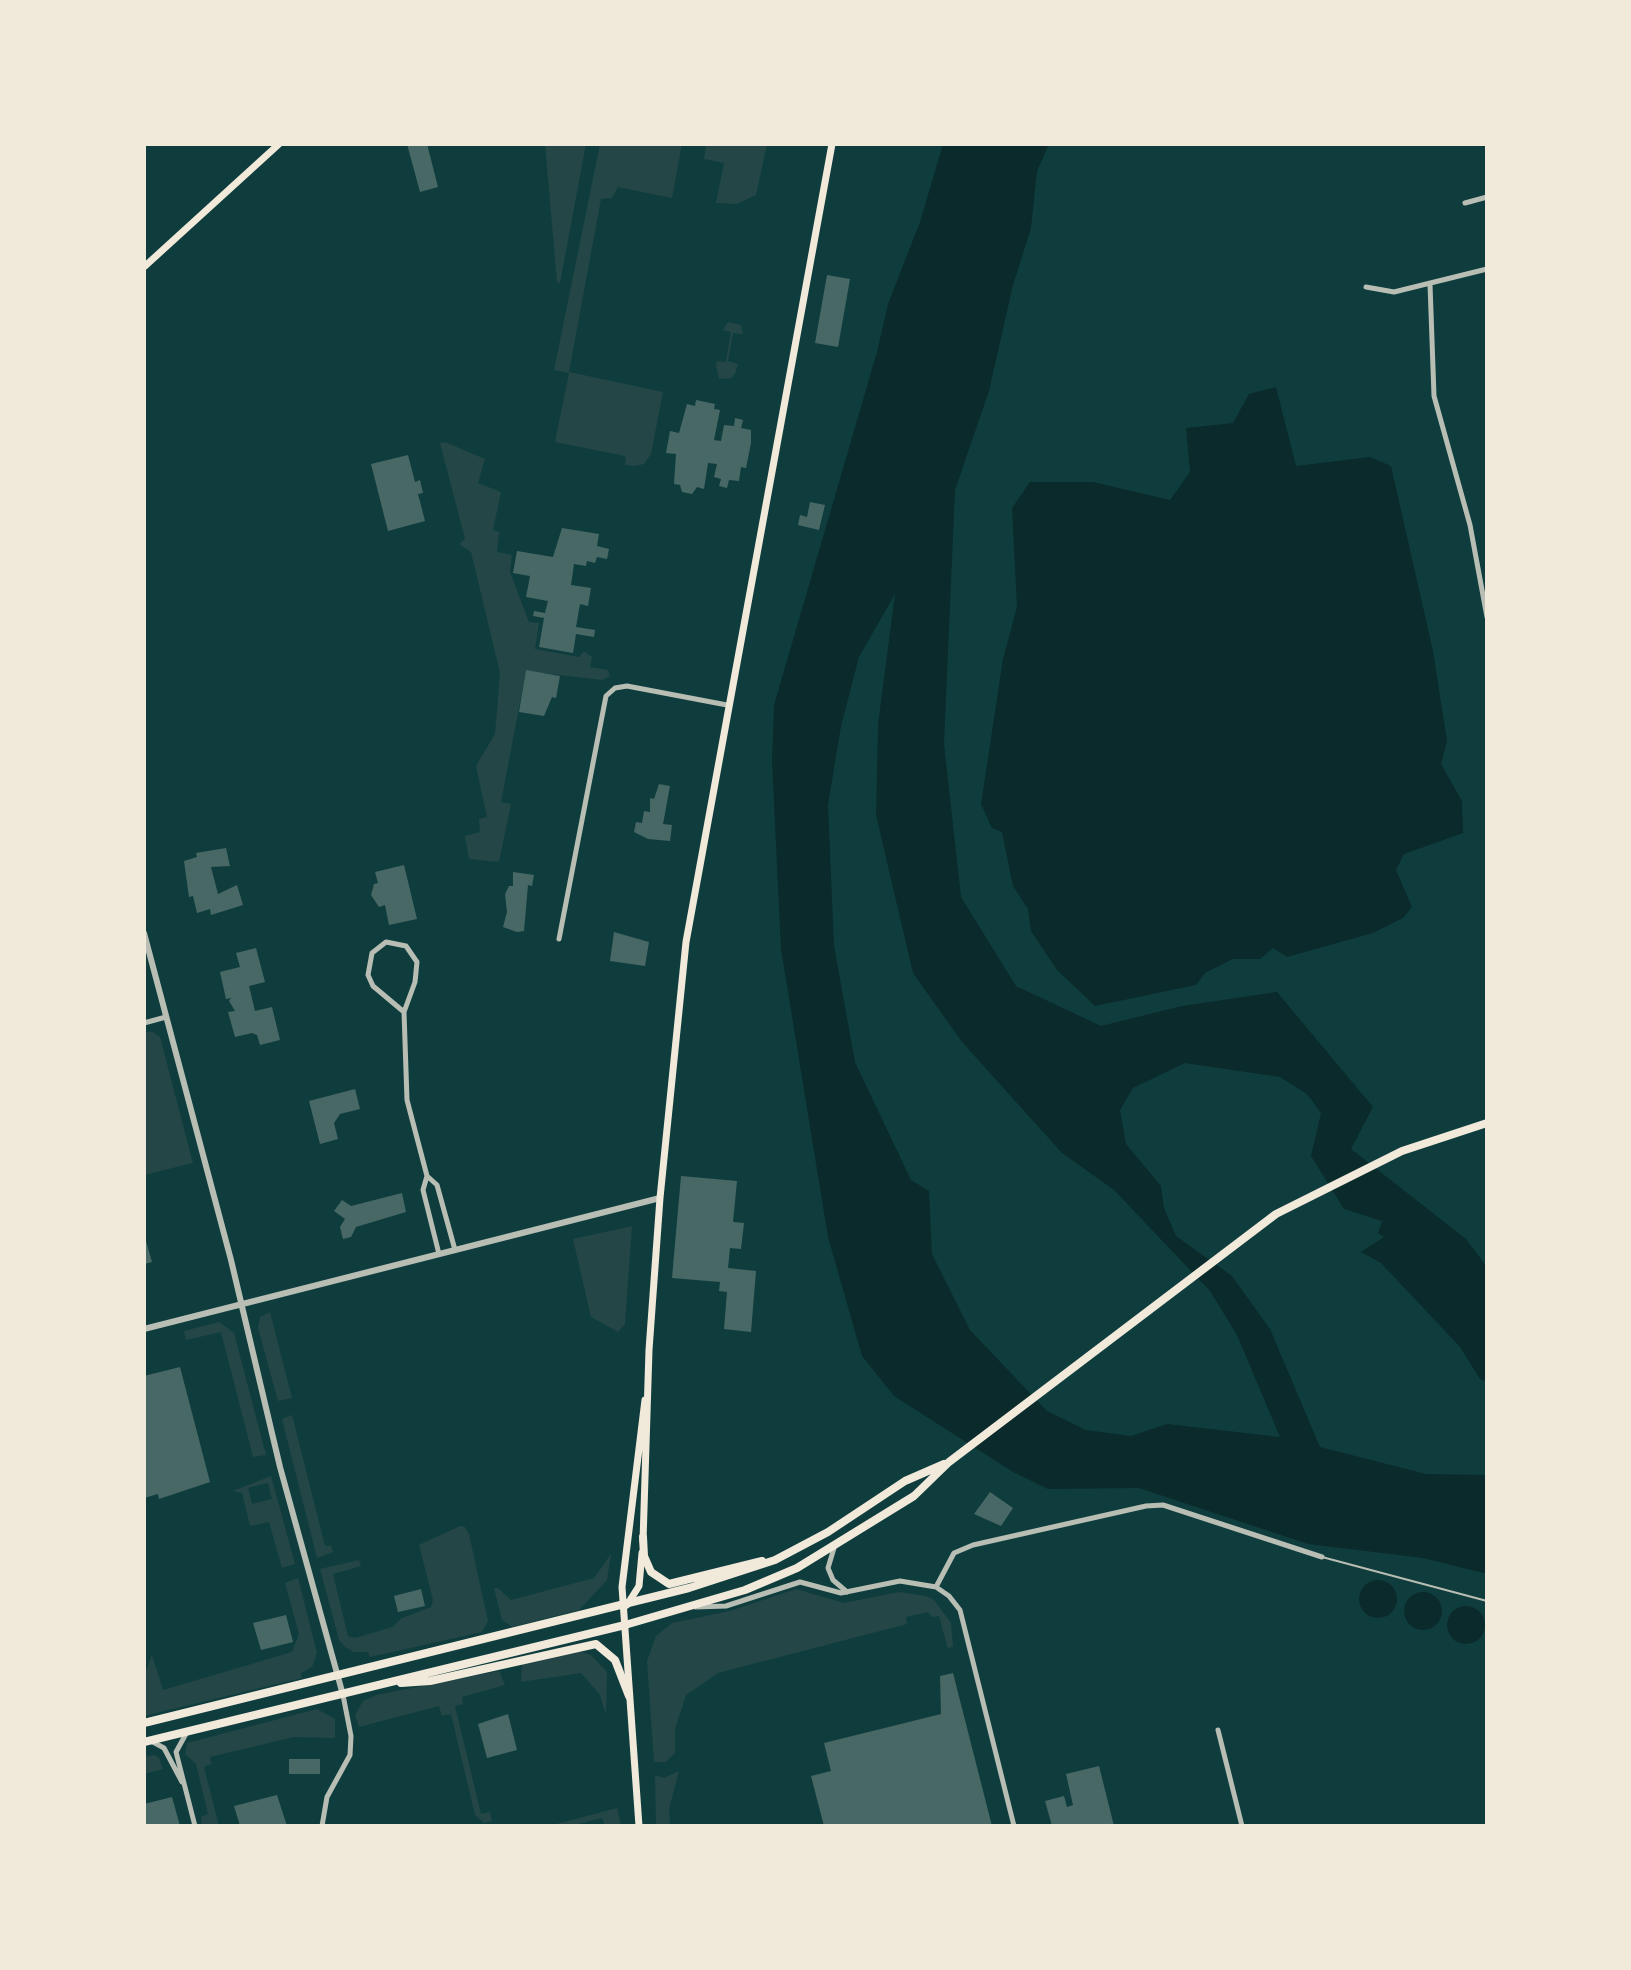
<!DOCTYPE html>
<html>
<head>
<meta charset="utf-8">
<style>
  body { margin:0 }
  #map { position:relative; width:1631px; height:1970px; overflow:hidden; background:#0f3d3e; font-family:"PT Sans Narrow",sans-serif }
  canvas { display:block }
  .frame { position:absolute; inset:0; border:146px solid #f1e9da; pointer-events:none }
</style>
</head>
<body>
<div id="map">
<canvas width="1631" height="1970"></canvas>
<div class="frame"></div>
</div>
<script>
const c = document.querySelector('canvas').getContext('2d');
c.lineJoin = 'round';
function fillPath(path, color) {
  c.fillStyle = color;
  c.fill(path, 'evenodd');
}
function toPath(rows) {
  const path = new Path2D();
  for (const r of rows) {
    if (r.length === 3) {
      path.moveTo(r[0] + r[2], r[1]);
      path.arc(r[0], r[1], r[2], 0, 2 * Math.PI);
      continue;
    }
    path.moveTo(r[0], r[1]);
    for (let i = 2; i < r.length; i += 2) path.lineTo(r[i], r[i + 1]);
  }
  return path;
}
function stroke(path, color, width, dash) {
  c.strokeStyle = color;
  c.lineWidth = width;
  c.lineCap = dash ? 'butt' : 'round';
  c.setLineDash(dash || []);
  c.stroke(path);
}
fillPath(toPath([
  [545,144,586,144,560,283,557,282],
  [600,144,682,144,672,198,618,187,612,198,601,199,569,372,663,392,651,454,644,464,635,466,625,465,626,457,620,455,555,442,569,373,554,370],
  [696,144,767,144,756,195,737,204,716,203,724,163,704,159,706,146],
  [728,322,741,325,743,334,733,333,728,361,738,364,735,374,731,378,719,379,716,365,717,361,726,362,731,332,723,330],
  [445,442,485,459,478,483,501,492,493,530,499,532,497,552,512,555,510,572,529,622,539,623,535,649,579,657,584,651,592,657,590,667,608,670,610,676,602,680,526,671,501,802,511,804,499,862,469,859,465,836,480,832,479,819,487,817,476,766,495,734,500,673,471,552,459,544,465,539,440,443],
  [144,1032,153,1032,160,1037,193,1163,144,1175],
  [632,1226,625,1324,618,1332,591,1317,573,1239],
  [270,1312,292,1398,278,1401,258,1328,260,1317],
  [219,1322,234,1333,266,1455,253,1457,221,1332,186,1340,184,1331],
  [292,1415,325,1546,331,1546,333,1552,317,1558,282,1419],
  [271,1476,295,1564,282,1568,269,1522,250,1526,242,1493,233,1491],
  [268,1483,272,1499,252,1504,248,1488],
  [460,1526,465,1527,469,1534,488,1621,482,1632,370,1657,368,1652,354,1652,345,1647,339,1640,320,1569,359,1560,361,1566,333,1574,348,1636,355,1638,392,1627,402,1618,431,1607,433,1600,419,1545],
  [611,1554,607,1580,579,1610,512,1627,502,1620,494,1588,498,1588,511,1600,594,1578],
  [298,1578,317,1653,312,1667,301,1673,302,1678,144,1716,144,1677,152,1655,163,1690,292,1652,299,1634,285,1583],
  [796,1589,844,1603,899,1592,926,1596,934,1600,951,1623,953,1646,948,1649,939,1616,932,1617,928,1612,906,1617,907,1624,718,1673,686,1695,675,1729,675,1753,666,1762,654,1762,647,1661,656,1636,672,1623,730,1611],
  [579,1651,591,1655,607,1672,606,1715,600,1695,581,1673,521,1682,522,1664],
  [499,1671,505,1685,462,1697,463,1704,455,1706,481,1814,490,1812,492,1821,484,1823,475,1815,451,1714,442,1716,439,1706,359,1727,355,1715,363,1701,376,1695],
  [317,1709,335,1719,335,1738,294,1737,210,1757,211,1764,204,1767,219,1826,202,1826,201,1817,208,1814,196,1764,185,1754,187,1743],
  [154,1755,159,1758,163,1769,144,1774,144,1757],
  [679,1771,669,1809,670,1826,656,1826,655,1775,664,1778],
  [617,1808,621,1826,605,1826,602,1818,571,1826,549,1826]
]), '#244646');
fillPath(toPath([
  [943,144,1049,144,1037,171,1031,228,1013,285,989,391,955,490,944,744,961,897,1016,986,1101,1026,1182,1006,1277,992,1373,1107,1351,1149,1466,1239,1487,1267,1487,1382,1480,1379,1460,1347,1381,1263,1361,1252,1384,1237,1378,1233,1382,1221,1344,1209,1311,1156,1321,1113,1307,1094,1280,1077,1185,1063,1133,1088,1120,1110,1126,1144,1161,1186,1164,1208,1176,1236,1232,1276,1270,1329,1320,1447,1426,1474,1487,1475,1487,1574,1423,1558,1308,1544,1139,1488,1048,1489,1013,1472,894,1396,862,1356,828,1237,781,949,772,761,774,705,877,352,888,304,920,222],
  [895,594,878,724,876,815,913,973,962,1042,1062,1153,1114,1190,1210,1291,1237,1335,1280,1437,1167,1424,1131,1436,1086,1430,1047,1411,970,1330,932,1254,929,1191,911,1180,855,1062,834,946,828,805,841,726,859,657],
  [1276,387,1296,466,1370,457,1391,466,1433,651,1447,741,1441,764,1462,801,1463,833,1404,854,1396,870,1412,907,1403,918,1373,933,1287,957,1273,948,1260,959,1233,959,1205,973,1196,985,1095,1006,1057,970,1031,931,1028,909,1013,886,1002,832,992,828,981,804,1003,659,1017,607,1012,508,1030,482,1093,482,1170,500,1190,472,1186,428,1233,423,1249,394],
  [1378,1599,19],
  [1423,1611,19],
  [1466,1625,19]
]), '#0a2a2b');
fillPath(toPath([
  [407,144,427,144,438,187,420,192],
  [827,275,850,279,838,347,815,343],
  [696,400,715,404,714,409,720,410,714,440,721,441,724,425,734,426,735,418,743,420,741,428,751,430,751,443,746,468,741,467,739,481,729,480,727,488,719,486,721,479,714,477,717,464,708,463,704,489,697,487,692,494,682,492,680,485,674,484,676,454,666,453,670,431,679,433,687,404,695,406],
  [408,455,415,482,420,480,423,493,418,494,425,521,388,531,371,464],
  [810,502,825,505,819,530,798,525,800,515,807,517],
  [562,528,599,534,597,546,609,549,607,559,597,557,595,563,587,561,586,566,574,564,571,585,591,588,588,606,580,604,576,627,595,630,594,637,576,634,573,653,539,647,544,618,533,616,534,611,545,613,548,601,526,597,530,576,513,573,517,551,553,557],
  [526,670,560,676,556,698,552,697,544,716,519,712],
  [659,784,670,786,663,824,672,825,670,841,648,839,634,832,636,822,642,823,644,811,650,812,650,798,654,799],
  [226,848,230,866,211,867,218,894,237,885,243,905,211,915,210,909,197,913,193,896,189,897,184,861,197,857,196,853],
  [404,865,417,919,389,925,385,905,379,907,371,895,374,884,378,883,375,872],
  [513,872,534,875,532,886,528,885,524,931,517,932,503,927,507,912,505,894,509,886,513,886],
  [614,932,649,942,645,966,610,961],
  [256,948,265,982,249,986,255,1011,272,1007,280,1040,260,1045,257,1035,252,1033,235,1037,228,1012,235,1011,229,1001,231,998,226,999,220,972,240,967,236,953],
  [355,1089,360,1109,340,1114,334,1123,338,1139,320,1144,309,1101],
  [681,1176,737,1181,733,1222,744,1223,741,1249,730,1248,728,1268,756,1271,751,1332,724,1329,727,1292,719,1291,720,1282,672,1278],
  [402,1193,406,1212,356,1227,351,1237,343,1239,340,1227,345,1219,334,1211,342,1200,351,1206],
  [144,1234,152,1262,144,1264],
  [180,1367,210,1482,159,1499,158,1494,144,1498,144,1376],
  [990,1492,1013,1508,1001,1526,974,1514],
  [421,1589,425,1606,398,1612,394,1596],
  [286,1615,293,1642,261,1650,253,1623],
  [953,1673,992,1826,824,1826,811,1776,831,1771,824,1743,941,1714,940,1676],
  [508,1714,517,1750,487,1758,478,1724],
  [289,1759,320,1759,320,1774,289,1774],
  [1099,1766,1114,1826,1052,1826,1045,1801,1064,1796,1067,1807,1073,1805,1066,1774],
  [277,1795,287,1826,240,1826,234,1806],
  [172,1797,180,1826,144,1826,144,1804]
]), '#486865');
stroke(toPath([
  [1322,1557,1487,1601]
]), '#b8beb3', 2);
stroke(toPath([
  [1465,203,1487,197],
  [1430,284,1434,396,1470,525,1487,617],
  [1366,287,1394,292,1487,269],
  [559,939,606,696,615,688,627,686,727,705],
  [404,1012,373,986,368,975,372,953,386,942,406,946,417,962,415,982,404,1012,407,1100,427,1176,423,1190,439,1254],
  [144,1023,166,1017],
  [427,1176,437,1185,455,1250],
  [834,1548,828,1568,833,1580,847,1592],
  [936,1587,949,1596,960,1610,1014,1826],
  [695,1607,726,1606,800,1582,841,1593,900,1581,936,1587,954,1553,973,1545,1146,1506,1163,1505,1322,1557],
  [1218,1730,1242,1826],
  [187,1732,176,1752,195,1826],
  [151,1741,164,1748,182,1782],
  [322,1826,327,1797,350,1755,351,1736,343,1695]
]), '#b8beb3', 5);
stroke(toPath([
  [144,933,231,1260,280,1467,343,1695],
  [144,1329,660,1198]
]), '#b8beb3', 6);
stroke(toPath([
  [144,267,279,144],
  [643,1541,649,1350,660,1198,686,942,832,144],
  [627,1605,639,1586,642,1553],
  [639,1826,622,1587,645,1400]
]), '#f1e9da', 7);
stroke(toPath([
  [643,1537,644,1556,651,1572,669,1584,762,1561],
  [401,1683,430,1681,596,1644,615,1660,629,1696],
  [144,1723,689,1588,775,1560,828,1532,905,1481,944,1464],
  [144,1742,625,1625,745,1590,797,1568,914,1496,949,1462,1276,1214,1402,1151,1487,1123]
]), '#f1e9da', 8);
</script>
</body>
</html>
